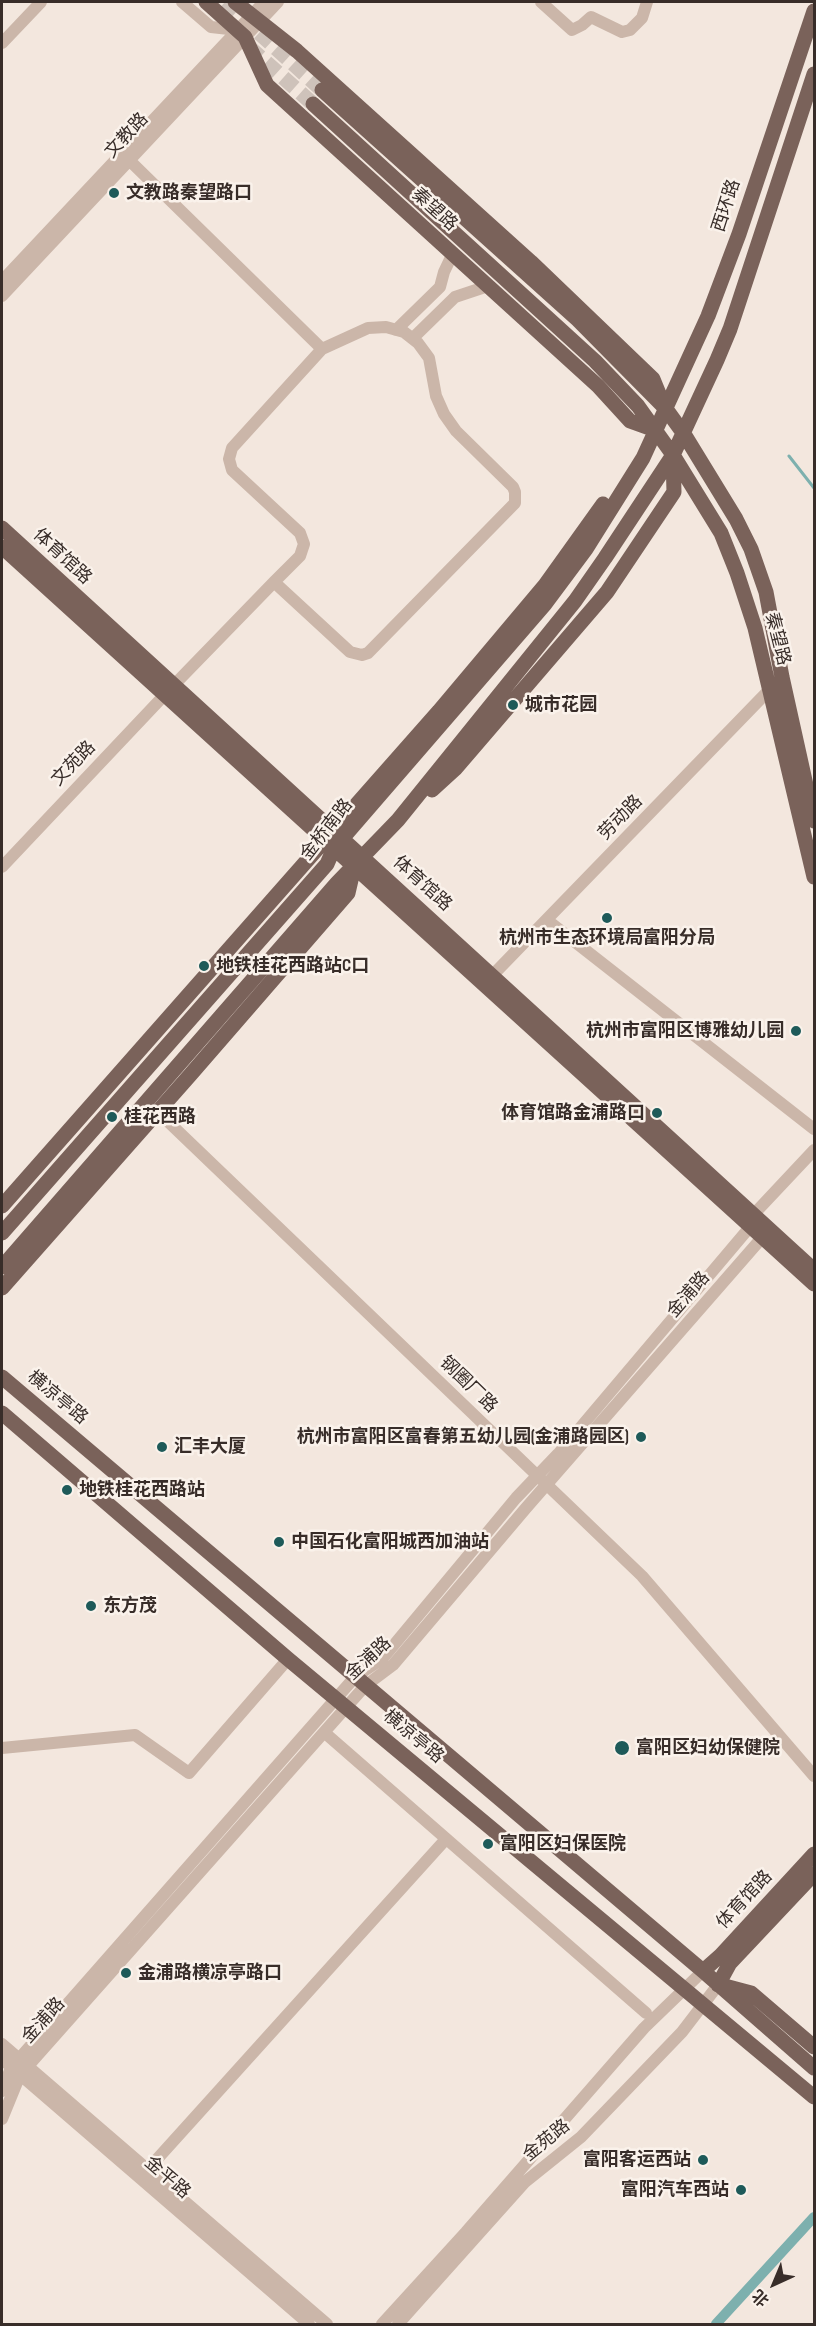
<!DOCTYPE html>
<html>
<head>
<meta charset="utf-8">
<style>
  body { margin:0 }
  #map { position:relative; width:816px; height:2326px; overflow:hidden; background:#f3e7de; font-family:"Sofia Sans Condensed","Noto Sans SC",sans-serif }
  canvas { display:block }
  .frame { position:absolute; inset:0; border:3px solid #382d29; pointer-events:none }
  .north { position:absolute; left:744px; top:2254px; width:60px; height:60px; -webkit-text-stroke:4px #faf2eb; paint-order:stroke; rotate:224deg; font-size:16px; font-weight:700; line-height:24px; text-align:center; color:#382d29 }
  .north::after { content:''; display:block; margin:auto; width:21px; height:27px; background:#382d29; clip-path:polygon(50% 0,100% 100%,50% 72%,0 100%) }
</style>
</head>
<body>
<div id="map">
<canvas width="816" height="2326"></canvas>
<div class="frame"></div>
<div class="north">北</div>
</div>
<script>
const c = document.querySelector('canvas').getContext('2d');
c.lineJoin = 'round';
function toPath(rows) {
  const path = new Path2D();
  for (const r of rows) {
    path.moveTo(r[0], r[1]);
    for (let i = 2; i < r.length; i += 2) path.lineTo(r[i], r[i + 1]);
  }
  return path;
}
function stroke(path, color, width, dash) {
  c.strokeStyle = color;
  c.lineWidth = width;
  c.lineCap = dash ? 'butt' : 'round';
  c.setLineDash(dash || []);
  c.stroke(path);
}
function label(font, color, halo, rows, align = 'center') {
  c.font = font + ' "Sofia Sans Condensed","Noto Sans SC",sans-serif';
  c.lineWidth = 5;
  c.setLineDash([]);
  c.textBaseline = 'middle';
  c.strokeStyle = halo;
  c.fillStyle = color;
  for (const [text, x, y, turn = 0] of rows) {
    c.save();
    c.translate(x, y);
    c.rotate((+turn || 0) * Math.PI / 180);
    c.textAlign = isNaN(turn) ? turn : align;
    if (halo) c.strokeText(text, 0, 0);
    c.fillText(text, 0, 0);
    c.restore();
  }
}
stroke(toPath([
  [789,456,814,488]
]), '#7db0ae', 3);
stroke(toPath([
  [716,2324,814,2217]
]), '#7db0ae', 10);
stroke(toPath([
  [225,2,322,90],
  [249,47,313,104]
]), '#cec2ba', 15, [15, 8]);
stroke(toPath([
  [182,2,211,27,238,30],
  [541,2,572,30,582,25,591,17,622,32,630,30,642,18,647,2],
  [2,43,41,2],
  [129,160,322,349],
  [2,281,264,2],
  [2,296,278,2],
  [396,330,440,287,444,272,453,253],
  [413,338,455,297,488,286],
  [2,867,173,686,274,582,300,556,304,544,300,533,232,470,229,459,232,448,322,349,368,328,386,327,404,332,418,343,429,358,436,396,444,414,456,431,513,487,515,492,515,503,368,653,362,655,350,652,274,582],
  [547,920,814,1129],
  [486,982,774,685],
  [158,1112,642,1576,814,1776],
  [754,1214,814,1150],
  [325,1733,646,2013],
  [2,1748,135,1735,189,1773,288,1659],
  [2,2044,327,2324],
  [2,2059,309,2324],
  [2,2091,11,2068,355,1677,383,1658,516,1498,558,1454,755,1221],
  [2,2119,20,2075,365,1686,393,1665,526,1508,767,1232],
  [140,2178,446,1839],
  [382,2324,466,2232,644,2028,703,1971],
  [398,2324,525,2182,581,2137,682,2032,718,1985]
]), '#cbb6a9', 12);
stroke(toPath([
  [206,2,245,37,267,85,598,386,630,421,655,430],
  [235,2,297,51,531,262,653,379,662,401],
  [322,90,578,320,666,409,684,434,736,519,751,549,766,592,782,677,814,821],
  [313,104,595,361,638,406,673,455,721,533,737,573,755,628,814,877],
  [2,528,814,1270],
  [2,547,814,1284],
  [432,790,455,769,607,592,674,492,673,457],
  [2,1206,439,711,545,585,603,504],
  [2,1233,327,864,334,848,545,604,586,549,643,458,708,316,739,234,814,11],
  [2,1267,337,883,398,820,575,601,605,558,673,455,717,360,730,329,814,74],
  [2,1288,191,1074,348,893,354,867],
  [2,1377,703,1971,814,2068],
  [2,1413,288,1659,814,2097],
  [703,1971,721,1955,814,1854],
  [718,1985,730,1963,814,1874],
  [721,1985,751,1993,814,2047]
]), '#7a625a', 15);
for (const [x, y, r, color] of [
  [114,193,6,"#1e5a59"],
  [513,705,6,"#1e5a59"],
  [607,918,6,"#1e5a59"],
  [204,966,6,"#1e5a59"],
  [796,1031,6,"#1e5a59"],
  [657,1113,6,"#1e5a59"],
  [112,1117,6,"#1e5a59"],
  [641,1437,6,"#1e5a59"],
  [162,1447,6,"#1e5a59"],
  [67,1490,6,"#1e5a59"],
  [279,1542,6,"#1e5a59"],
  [91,1606,6,"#1e5a59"],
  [622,1748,8,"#1e5a59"],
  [488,1844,6,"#1e5a59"],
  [126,1973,6,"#1e5a59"],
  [703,2160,6,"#1e5a59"],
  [741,2190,6,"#1e5a59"]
]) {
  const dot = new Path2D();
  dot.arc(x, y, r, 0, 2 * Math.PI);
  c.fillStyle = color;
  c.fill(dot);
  stroke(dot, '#faf2eb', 2);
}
label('18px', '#382d29', '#faf2eb', [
  ["文教路",127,136,-47],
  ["西环路",727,206,-72],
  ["秦望路",434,210,42],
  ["体育馆路",62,557,43],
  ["秦望路",777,639,76],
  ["文苑路",74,764,-46],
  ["劳动路",621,818,-46],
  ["金桥南路",327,830,-52],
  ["体育馆路",422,884,42],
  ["金浦路",689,1295,-49],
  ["钢圈厂路",468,1385,44],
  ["横凉亭路",57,1398,40],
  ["金浦路",369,1659,-43],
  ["横凉亭路",413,1737,40],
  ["体育馆路",745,1900,-47],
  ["金浦路",44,2021,-48],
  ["金苑路",547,2141,-39],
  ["金平路",167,2178,41]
]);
label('bold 18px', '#382d29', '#faf2eb', [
  ["文教路秦望路口",126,193],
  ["城市花园",525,705],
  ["杭州市生态环境局富阳分局",607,938,"center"],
  ["地铁桂花西路站C口",216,966],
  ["杭州市富阳区博雅幼儿园",784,1031,"right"],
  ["体育馆路金浦路口",645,1113,"right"],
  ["桂花西路",124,1117],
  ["杭州市富阳区富春第五幼儿园(金浦路园区)",629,1437,"right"],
  ["汇丰大厦",174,1447],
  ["地铁桂花西路站",79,1490],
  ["中国石化富阳城西加油站",291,1542],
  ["东方茂",103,1606],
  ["富阳区妇幼保健院",636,1748],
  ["富阳区妇保医院",500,1844],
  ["金浦路横凉亭路口",138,1973],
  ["富阳客运西站",691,2160,"right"],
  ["富阳汽车西站",729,2190,"right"]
], 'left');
</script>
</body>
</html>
